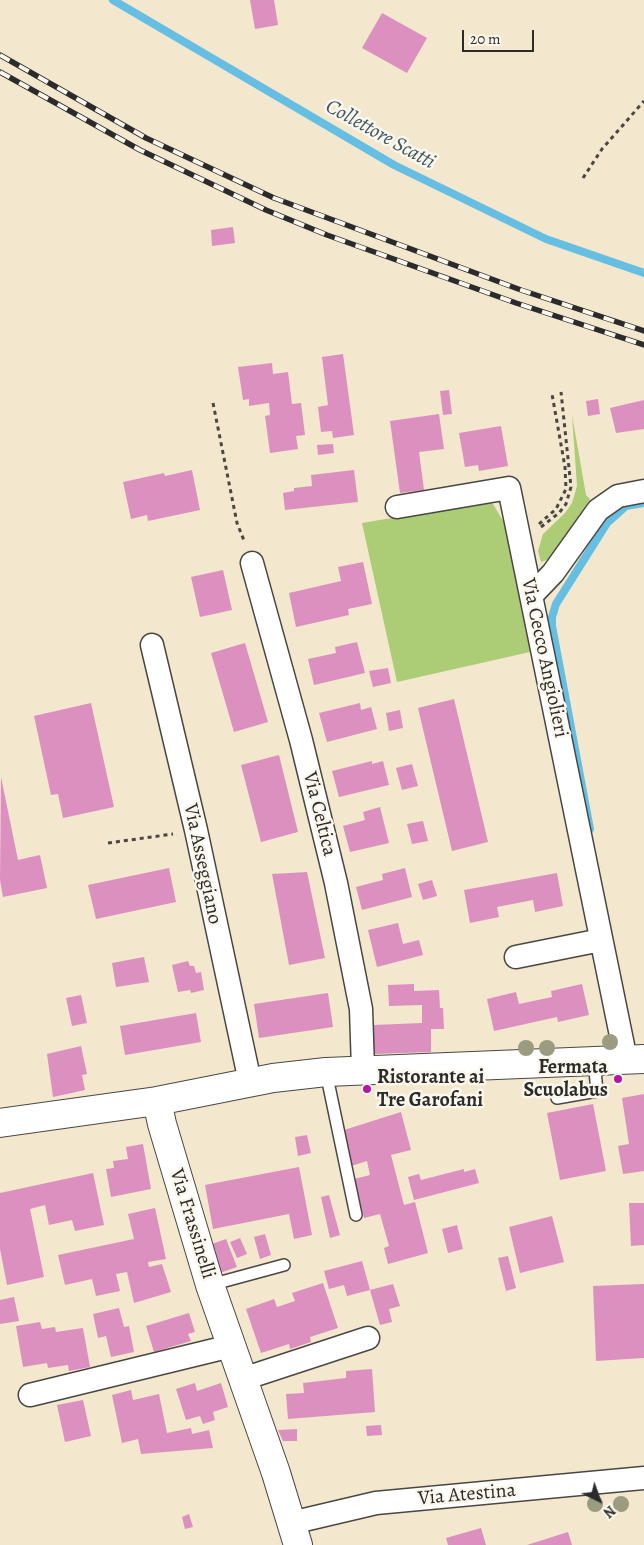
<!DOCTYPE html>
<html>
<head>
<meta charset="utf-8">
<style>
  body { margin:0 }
  #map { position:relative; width:644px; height:1545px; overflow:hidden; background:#f3e7ce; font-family:Alegreya,serif }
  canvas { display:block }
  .north { position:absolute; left:574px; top:1475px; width:50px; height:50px; -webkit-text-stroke:4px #fbf7ec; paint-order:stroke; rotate:138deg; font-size:14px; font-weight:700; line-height:20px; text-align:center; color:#2b2b2b }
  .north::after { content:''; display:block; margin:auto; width:18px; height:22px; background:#2b2b2b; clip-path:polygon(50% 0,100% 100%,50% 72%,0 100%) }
  .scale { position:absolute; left:462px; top:30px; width:72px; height:22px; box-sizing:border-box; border:2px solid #2b2b2b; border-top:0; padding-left:6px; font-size:15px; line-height:18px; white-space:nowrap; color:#2b2b2b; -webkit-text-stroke:4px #fbf7ec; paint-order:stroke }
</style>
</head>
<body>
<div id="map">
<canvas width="644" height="1545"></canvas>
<div class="north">N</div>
<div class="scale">20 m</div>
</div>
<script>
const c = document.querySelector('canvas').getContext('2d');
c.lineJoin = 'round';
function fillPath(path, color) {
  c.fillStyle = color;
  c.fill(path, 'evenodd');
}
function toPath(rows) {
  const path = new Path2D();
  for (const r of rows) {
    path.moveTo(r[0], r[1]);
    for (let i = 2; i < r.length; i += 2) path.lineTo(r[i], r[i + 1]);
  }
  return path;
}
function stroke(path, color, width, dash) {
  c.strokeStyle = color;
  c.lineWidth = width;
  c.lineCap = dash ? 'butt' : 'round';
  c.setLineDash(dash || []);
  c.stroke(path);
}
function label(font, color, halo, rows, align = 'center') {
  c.font = font + ' Alegreya,serif';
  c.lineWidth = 5;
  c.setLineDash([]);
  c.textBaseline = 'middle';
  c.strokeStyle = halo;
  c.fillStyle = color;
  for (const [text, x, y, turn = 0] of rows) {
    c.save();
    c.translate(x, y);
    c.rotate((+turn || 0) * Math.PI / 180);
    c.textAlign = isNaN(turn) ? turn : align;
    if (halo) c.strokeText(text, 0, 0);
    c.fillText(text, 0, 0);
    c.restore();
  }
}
fillPath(toPath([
  [572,415,586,495,590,499,550,559,541,562,538,551,543,534,565,513,572,503,577,486],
  [486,502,493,504,506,526,530,652,397,682,362,523]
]), '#accd75');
stroke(toPath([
  [113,0,394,165,546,239,644,273],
  [590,829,552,626,552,617,556,604,607,523,626,506,644,503]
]), '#66bfe3', 8);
fillPath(toPath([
  [250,0,274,0,278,25,255,29],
  [382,13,427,38,407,73,362,48],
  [233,227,235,243,212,246,211,230],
  [343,354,354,435,333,438,332,431,321,432,318,407,328,405,322,357],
  [272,363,273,374,288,372,292,404,301,403,305,435,296,436,298,449,270,453,265,416,270,415,269,403,249,406,249,399,243,400,238,367],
  [449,390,452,414,443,415,440,391],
  [598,399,600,414,588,416,586,401],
  [644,400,644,429,616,433,610,408],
  [439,414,444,449,419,452,424,490,400,493,390,421],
  [501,426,508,466,479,471,478,465,465,467,459,433],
  [333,444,334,453,318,455,317,445],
  [192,470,200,510,148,521,147,515,131,519,123,482,164,473,165,476],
  [354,470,358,502,285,510,283,493,294,491,294,488,312,486,311,475],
  [363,562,372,604,348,609,349,615,296,627,289,593,341,581,338,567],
  [223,570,232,610,200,617,191,577],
  [357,642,365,673,314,685,308,659,336,653,335,647],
  [245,643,268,722,234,732,211,653],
  [388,668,391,683,373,687,369,671],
  [454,699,488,842,452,851,418,708],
  [91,703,114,807,63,818,58,794,51,795,34,716],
  [360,703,361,710,371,707,377,729,327,742,319,713],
  [400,710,403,728,389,731,386,713],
  [279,755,298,832,261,842,241,765],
  [372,761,372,764,383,761,389,785,339,797,332,771],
  [412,764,418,786,402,790,396,768],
  [1,777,18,860,40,855,47,888,3,897,0,880],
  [380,807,389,843,350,852,343,826,365,820,363,812],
  [423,821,428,841,412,844,407,824],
  [169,868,176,902,96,919,88,885],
  [405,868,412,897,362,910,356,887,383,880,382,874],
  [307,872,325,958,289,965,272,874],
  [557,873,563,906,535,912,533,900,497,907,499,917,470,923,464,890],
  [432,880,437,896,423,900,418,884],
  [398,923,403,944,419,940,423,955,377,967,368,930],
  [144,957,149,982,116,987,112,963],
  [188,961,190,966,194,966,196,973,201,972,204,990,191,993,190,990,178,992,172,965],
  [414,984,414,991,439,990,440,1008,443,1008,444,1029,431,1029,431,1052,374,1054,373,1025,422,1023,422,1005,389,1006,388,985],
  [582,984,589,1015,558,1022,557,1017,494,1031,487,999,516,992,519,1004,552,997,551,991],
  [328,993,333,1027,259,1038,254,1004],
  [81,995,87,1023,72,1026,66,998],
  [196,1013,201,1042,125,1055,120,1026],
  [81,1046,87,1074,82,1075,85,1090,53,1097,47,1054],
  [644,1094,644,1171,623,1174,618,1146,629,1144,622,1098],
  [593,1104,606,1171,560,1180,547,1113],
  [401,1112,411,1150,391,1155,404,1205,415,1202,428,1253,388,1264,384,1248,389,1246,380,1214,364,1218,354,1179,370,1175,367,1161,351,1166,344,1130],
  [307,1135,311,1153,298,1156,295,1137],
  [143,1144,151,1189,111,1197,106,1169,114,1168,113,1161,128,1159,126,1147],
  [299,1167,312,1235,294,1239,289,1214,213,1229,205,1185],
  [464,1169,464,1172,475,1169,479,1183,414,1200,408,1177,419,1174,421,1180],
  [93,1173,104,1225,75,1231,72,1220,49,1225,45,1205,30,1209,44,1277,7,1285,0,1249,0,1193],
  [329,1195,340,1235,330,1238,321,1197],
  [629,1203,644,1203,644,1245,631,1246],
  [155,1208,166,1259,148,1262,149,1267,162,1264,171,1292,134,1303,127,1272,116,1274,120,1291,96,1296,92,1279,65,1285,58,1255,134,1239,128,1214],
  [552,1216,564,1262,520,1273,509,1227],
  [457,1225,463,1249,448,1253,442,1229],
  [265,1234,271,1255,260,1259,254,1237],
  [240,1238,247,1254,237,1258,230,1242],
  [226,1239,237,1267,220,1273,209,1245],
  [508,1256,516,1288,506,1291,498,1258],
  [362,1261,370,1290,347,1296,344,1285,329,1289,324,1271],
  [323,1283,338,1328,310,1337,311,1342,290,1349,289,1344,261,1353,246,1309,274,1299,277,1307,295,1301,292,1293],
  [393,1284,400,1306,389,1309,392,1322,380,1325,370,1290],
  [644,1284,644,1358,596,1361,593,1286],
  [14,1297,19,1321,0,1324,0,1300],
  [119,1308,124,1327,129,1326,134,1352,111,1357,106,1336,98,1338,93,1314],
  [189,1313,195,1332,188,1334,191,1341,154,1352,146,1326],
  [40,1322,42,1329,55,1327,56,1332,83,1328,90,1367,69,1371,68,1365,48,1368,47,1363,23,1367,16,1326],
  [372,1369,375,1412,288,1419,286,1394,304,1393,303,1383,346,1378,346,1371],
  [195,1383,197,1391,221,1383,228,1407,213,1412,215,1420,203,1424,200,1416,186,1420,176,1389],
  [131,1390,133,1400,159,1394,167,1433,191,1428,192,1434,209,1430,213,1448,141,1454,138,1439,122,1443,112,1395],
  [83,1400,91,1436,65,1442,57,1405],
  [381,1425,382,1435,367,1436,366,1426],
  [297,1429,297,1441,283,1441,278,1430],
  [189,1514,193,1527,185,1529,182,1517],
  [481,1528,486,1545,448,1545,446,1538],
  [568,1532,572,1545,527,1545]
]), '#db90c0');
const service = toPath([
  [326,1072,356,1215],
  [557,1098,597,1091,594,1061],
  [210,1285,284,1265]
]);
const minor = toPath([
  [397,507,509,488,626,1060],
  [252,563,301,740,336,883,361,1009,363,1069],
  [531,596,553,573,598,510,618,496,644,491],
  [152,645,196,830,250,1082],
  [516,957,601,940],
  [243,1379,368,1338],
  [30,1395,231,1346],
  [291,1523,376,1503,644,1478]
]);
const tertiary = toPath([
  [157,1101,162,1124,210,1285,276,1473,298,1545],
  [0,1123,157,1101,273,1078,326,1072,644,1059]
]);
stroke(service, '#494743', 14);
stroke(minor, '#494743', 25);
stroke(tertiary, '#494743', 30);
stroke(toPath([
  [583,178,602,149,644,101],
  [213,403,237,523,245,543],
  [539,524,556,509,566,489,565,467,552,394],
  [541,527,559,513,566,504,571,487,561,392],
  [108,843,173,834]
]), '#494743', 3, [4, 4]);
stroke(service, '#fff', 11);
stroke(minor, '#fff', 22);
stroke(tertiary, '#fff', 28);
const rail = toPath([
  [0,55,146,138,274,198,521,290,644,331],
  [0,72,140,150,266,210,327,235,516,303,644,345]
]);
stroke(rail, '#2b2b2b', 5.5);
stroke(rail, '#fbf7ec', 4, [11]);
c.fillStyle = '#9a9b80';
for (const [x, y] of [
  [610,1042],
  [526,1048],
  [547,1048],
  [595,1504],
  [621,1504]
]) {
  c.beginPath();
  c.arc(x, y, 8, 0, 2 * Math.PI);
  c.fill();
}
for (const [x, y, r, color] of [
  [618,1079,5,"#b5179e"],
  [367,1089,5,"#b5179e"]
]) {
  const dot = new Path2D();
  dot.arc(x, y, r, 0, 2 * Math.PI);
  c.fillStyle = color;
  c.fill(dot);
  stroke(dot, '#fbf7ec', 2);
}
label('20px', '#2b2b2b', '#fbf7ec', [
  ["Via Cecco Angiolieri",544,658,78],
  ["Via Celtica",319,814,76],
  ["Via Asseggiano",202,864,78],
  ["Via Frassinelli",192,1224,73],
  ["Via Atestina",467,1495,-5]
]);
label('bold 20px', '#2b2b2b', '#fbf7ec', [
  ["Fermata",608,1068],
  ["Scuolabus",608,1091],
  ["Ristorante ai",377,1078,"left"],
  ["Tre Garofani",377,1101,"left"]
], 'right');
label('italic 21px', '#3d5762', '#fbf7ec', [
  ["Collettore Scatti",380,135,29]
]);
</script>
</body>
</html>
